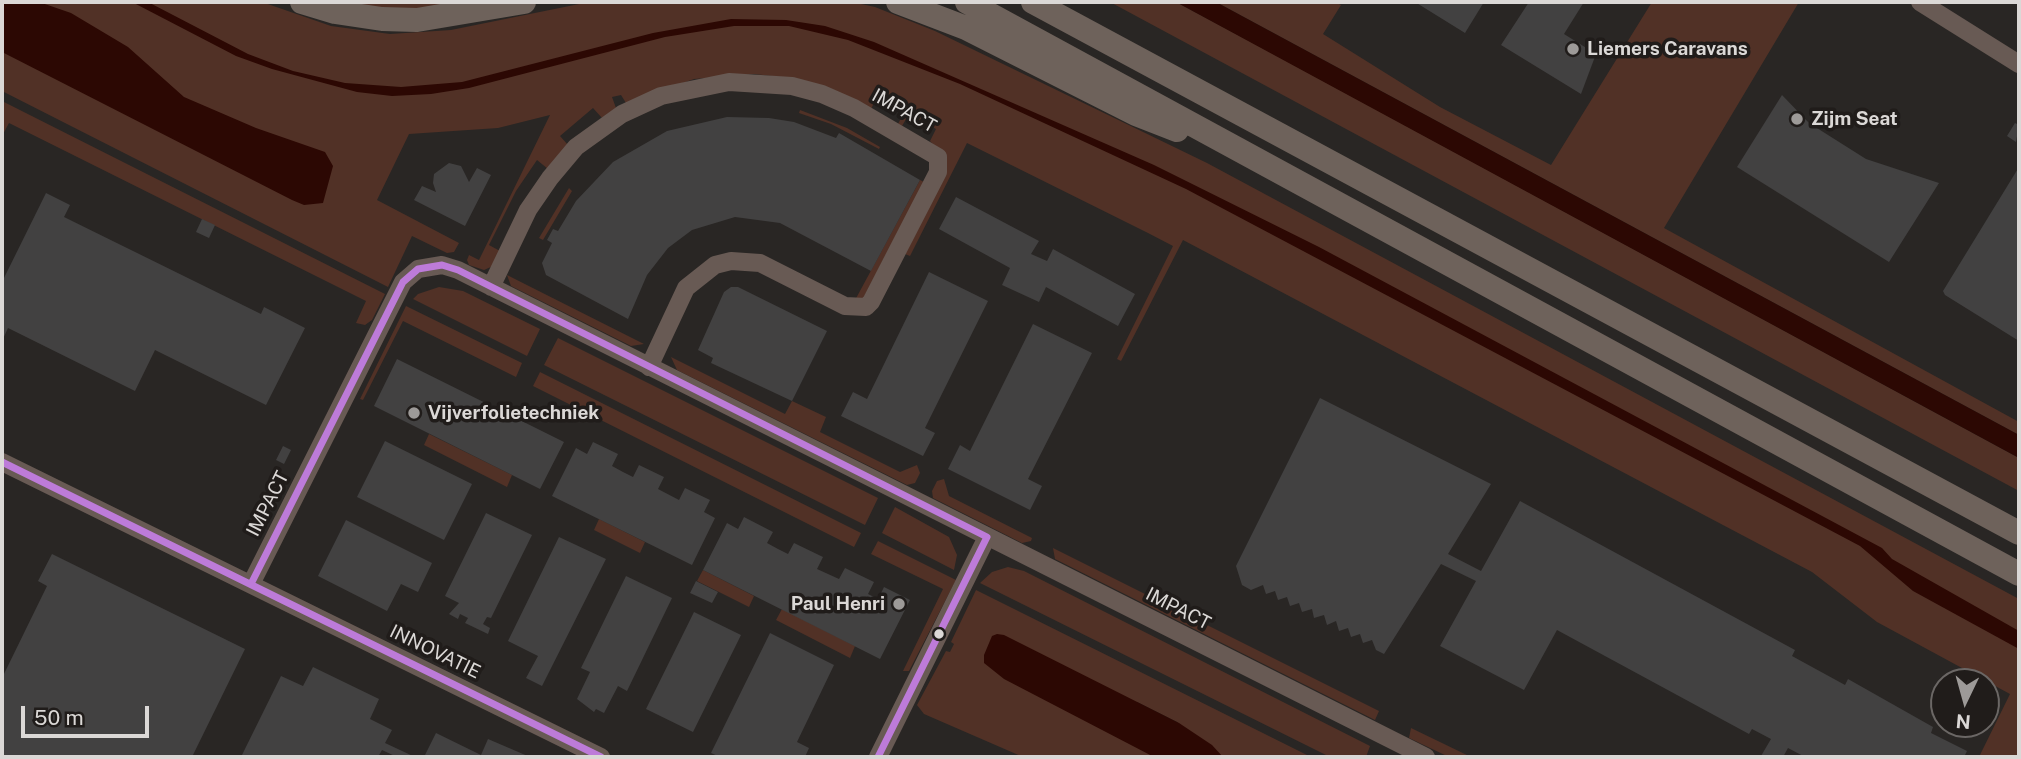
<!DOCTYPE html>
<html>
<head>
<meta charset="utf-8">
<style>
  body { margin:0 }
  #map { position:relative; width:2021px; height:759px; overflow:hidden; background:#292624; font-family:"Public Sans",sans-serif }
  canvas { display:block }
  .frame { position:absolute; inset:0; border:4px solid #dbd8d6; pointer-events:none }
  .north { position:absolute; left:1930px; top:668px; width:70px; height:70px; box-sizing:border-box; background:#201c1a; border:2px solid #6b6765; border-radius:50%; rotate:185deg; font-size:19px; font-weight:700; line-height:28px; text-align:center; color:#dbd8d6 }
  .north::after { content:''; display:block; margin:auto; width:24px; height:32px; background:#9d9a98; clip-path:polygon(50% 0,100% 100%,50% 72%,0 100%) }
  .scale { position:absolute; left:21px; top:706px; width:128px; height:32px; box-sizing:border-box; border:4px solid #dbd8d6; border-top:0; padding-left:9px; font-size:21px; line-height:24px; white-space:nowrap; color:#dbd8d6; -webkit-text-stroke:5px #201c1a; paint-order:stroke }
</style>
</head>
<body>
<div id="map">
<canvas width="2021" height="759"></canvas>
<div class="frame"></div>
<div class="north">N</div>
<div class="scale">50 m</div>
</div>
<script>
const c = document.querySelector('canvas').getContext('2d');
c.lineJoin = 'round';
function fillPath(path, color) {
  c.fillStyle = color;
  c.fill(path, 'evenodd');
}
function toPath(rows) {
  const path = new Path2D();
  for (const r of rows) {
    path.moveTo(r[0], r[1]);
    for (let i = 2; i < r.length; i += 2) path.lineTo(r[i], r[i + 1]);
  }
  return path;
}
function stroke(path, color, width, dash) {
  c.strokeStyle = color;
  c.lineWidth = width;
  c.lineCap = dash ? 'butt' : 'round';
  c.setLineDash(dash || []);
  c.stroke(path);
}
function label(font, color, halo, rows, align = 'center') {
  c.font = font + ' "Public Sans",sans-serif';
  c.lineWidth = 7;
  c.setLineDash([]);
  c.textBaseline = 'middle';
  c.strokeStyle = halo;
  c.fillStyle = color;
  for (const [text, x, y, turn = 0] of rows) {
    c.save();
    c.translate(x, y);
    c.rotate((+turn || 0) * Math.PI / 180);
    c.textAlign = isNaN(turn) ? turn : align;
    if (halo) c.strokeText(text, 0, 0);
    c.fillText(text, 0, 0);
    c.restore();
  }
}
fillPath(toPath([
  [2,2,262,2,331,26,390,34,451,30,589,2,852,2,875,7,935,31,1207,163,2019,599,2019,757,1979,757,2010,694,1877,622,1812,572,1183,240,1121,361,1117,359,1173,246,1148,233,967,143,910,256,905,254,944,176,946,159,930,141,936,129,909,114,902,126,898,124,904,112,877,97,871,109,781,77,754,74,694,79,626,103,621,95,612,97,616,108,602,118,593,108,560,136,568,145,548,169,537,160,516,191,489,245,500,251,493,266,484,270,469,265,467,260,469,255,479,260,550,115,498,128,409,134,377,200,459,243,454,252,447,253,412,236,388,287,2,91],
  [343,2,492,2,395,10],
  [1110,2,1176,2,1281,58,2019,458,2019,491],
  [1216,2,1335,2,1341,5,1323,34,1440,107,1551,165,1652,2,1799,2,1664,228,2019,422,2019,435],
  [2,101,385,294,372,320,365,325,356,323,366,301,9,123,2,136],
  [800,110,847,128,880,147,879,149,831,124,799,113],
  [920,180,924,182,863,299,854,302],
  [569,188,572,191,543,240,539,238],
  [507,275,644,344,631,346,511,286],
  [439,287,463,291,540,329,527,356,413,299,418,294],
  [406,306,522,363,516,377,403,321,363,400,360,399],
  [558,338,878,498,865,525,544,365],
  [671,357,785,414,792,401,826,417,820,432,900,472,917,465,920,473,915,483,907,485,677,370],
  [540,372,861,533,854,547,533,386],
  [429,434,512,475,507,487,424,445],
  [944,479,949,496,1032,538,1031,541,1022,543,933,498,932,491,937,481],
  [895,507,949,537,957,555,954,570,882,533],
  [599,519,645,542,640,553,594,530],
  [878,541,956,580,909,671,903,671,943,589,871,554],
  [1053,548,1379,711,1375,720,1055,559],
  [1008,567,1024,571,1370,746,1366,757,1330,757,980,583,992,572],
  [703,570,754,596,749,607,697,581],
  [976,590,1311,757,1219,757,1177,722,1137,702,1164,757,1023,757,924,714,917,705,946,651,950,652,954,644,951,642],
  [782,609,855,646,850,658,776,620],
  [1411,728,1471,757,1449,757,1409,738]
]), '#513126');
fillPath(toPath([
  [2,2,39,2,71,13,128,47,184,97,256,128,325,152,333,166,323,203,304,205,292,200,2,52],
  [132,2,148,2,248,54,293,71,345,83,401,87,462,82,653,33,731,19,786,20,825,26,874,42,1154,165,1319,247,1882,548,1892,559,2019,631,2019,649,1913,591,1860,546,1186,189,960,84,848,40,789,26,734,26,665,37,469,88,431,94,392,96,357,92,272,69,236,56],
  [1176,2,1216,2,2019,435,2019,458],
  [997,634,1004,635,1179,723,1212,745,1223,757,1154,757,1004,679,984,663,984,655,992,636]
]), '#2c0803');
fillPath(toPath([
  [1415,2,1484,2,1465,33],
  [1529,2,1584,2,1564,34,1596,54,1581,94,1501,45],
  [1782,95,1809,123,1866,159,1939,183,1889,262,1737,167],
  [727,117,769,118,794,122,836,138,839,133,920,180,871,271,780,223,735,217,692,230,668,248,647,275,628,319,546,275,542,263,552,243,547,240,553,229,558,231,576,201,613,162,667,131],
  [2015,123,2019,125,2016,142,2007,136],
  [449,163,461,166,469,182,477,168,491,175,465,226,414,200,422,186,436,192,433,183,434,174],
  [2019,167,2019,341,1945,295,1943,291],
  [46,193,70,205,64,217,261,314,264,307,305,328,266,405,155,350,135,391,8,328,2,341,2,282],
  [956,197,1039,241,1031,254,1047,261,1053,249,1135,294,1118,326,1046,287,1039,302,1002,285,1010,268,939,229],
  [202,219,215,225,209,238,196,232],
  [929,272,988,301,925,428,935,433,923,456,841,416,853,392,867,399],
  [731,287,738,287,827,331,792,401,711,363,713,358,698,350,724,292],
  [1033,324,1092,353,1028,479,1042,486,1030,510,948,469,960,445,970,451],
  [397,359,564,442,540,489,374,406],
  [1320,398,1491,484,1448,554,1481,571,1520,501,1795,650,1792,656,1845,685,1848,679,1933,727,1931,733,1967,751,1964,757,1805,757,1788,748,1783,757,1763,757,1761,756,1771,739,1752,729,1749,734,1557,630,1524,690,1440,646,1476,581,1441,564,1384,654,1376,650,1372,640,1363,643,1360,634,1351,637,1348,628,1339,631,1336,621,1327,625,1324,615,1314,618,1312,609,1302,612,1299,603,1290,606,1287,597,1278,600,1275,591,1266,594,1263,585,1251,590,1242,585,1236,566],
  [385,441,472,484,444,540,357,497],
  [593,442,618,454,612,466,623,472,633,477,639,465,664,477,658,489,679,500,685,488,710,500,704,512,715,518,692,565,552,496,576,448,587,454],
  [283,446,291,450,284,464,276,460],
  [486,513,532,535,491,618,487,617,483,624,490,628,488,634,465,623,468,618,460,614,458,619,449,614,459,603,445,596],
  [744,517,773,532,767,543,778,549,788,554,794,543,823,557,817,569,839,579,845,568,874,582,868,594,878,599,884,587,910,600,880,659,703,570,727,523,738,529],
  [346,520,432,563,418,592,401,584,387,611,318,576],
  [559,537,606,559,542,686,526,678,538,656,508,641],
  [52,554,245,649,192,757,2,757,2,678,47,586,38,581],
  [626,576,672,598,627,691,618,686,604,713,596,709,594,712,577,699,590,672,581,668],
  [696,581,718,592,712,603,690,593],
  [694,612,741,635,693,732,646,709],
  [770,633,834,665,797,742,809,748,805,757,720,757,711,753],
  [313,667,379,699,370,719,392,730,385,743,415,757,397,757,382,750,378,757,241,757,281,676,303,686],
  [436,733,481,755,488,739,530,757,424,757]
]), '#424141');
stroke(toPath([
  [1920,2,2019,64],
  [491,287,528,210,550,178,576,147,622,114,661,96,729,82,792,86,822,94,854,108,938,157,938,172,871,302,866,307,845,306,760,263,731,261,715,265,686,288,649,367],
  [2,462,601,757],
  [251,584,403,282,418,269,442,265,458,270,1426,757],
  [878,757,987,537]
]), '#685a54', 18);
stroke(toPath([
  [302,2,335,12,382,19,417,20,524,2],
  [898,2,966,28,1136,114,1177,130],
  [967,2,2019,574],
  [1033,2,2019,533]
]), '#6e625b', 24);
stroke(toPath([
  [2,462,601,757],
  [251,584,403,282,418,269,442,265,458,270,987,537,878,757]
]), '#bd7bd9', 7);
for (const [x, y, r, color] of [
  [1573,49,7,"#9d9a98"],
  [1797,119,7,"#9d9a98"],
  [414,413,7,"#9d9a98"],
  [899,604,7,"#9d9a98"],
  [939,634,6,"#dbd8d6"]
]) {
  const dot = new Path2D();
  dot.arc(x, y, r, 0, 2 * Math.PI);
  c.fillStyle = color;
  c.fill(dot);
  stroke(dot, '#201c1a', 2.5);
}
label('bold 19px', '#dbd8d6', '#201c1a', [
  ["Liemers Caravans",1587,49],
  ["Zijm Seat",1811,119],
  ["Vijverfolietechniek",428,413],
  ["Paul Henri",885,604,"right"]
], 'left');
label('19px', '#dbd8d6', '#201c1a', [
  ["IMPACT",904,111,29],
  ["IMPACT",268,504,-63],
  ["IMPACT",1178,609,27],
  ["INNOVATIE",435,652,26]
]);
</script>
</body>
</html>
